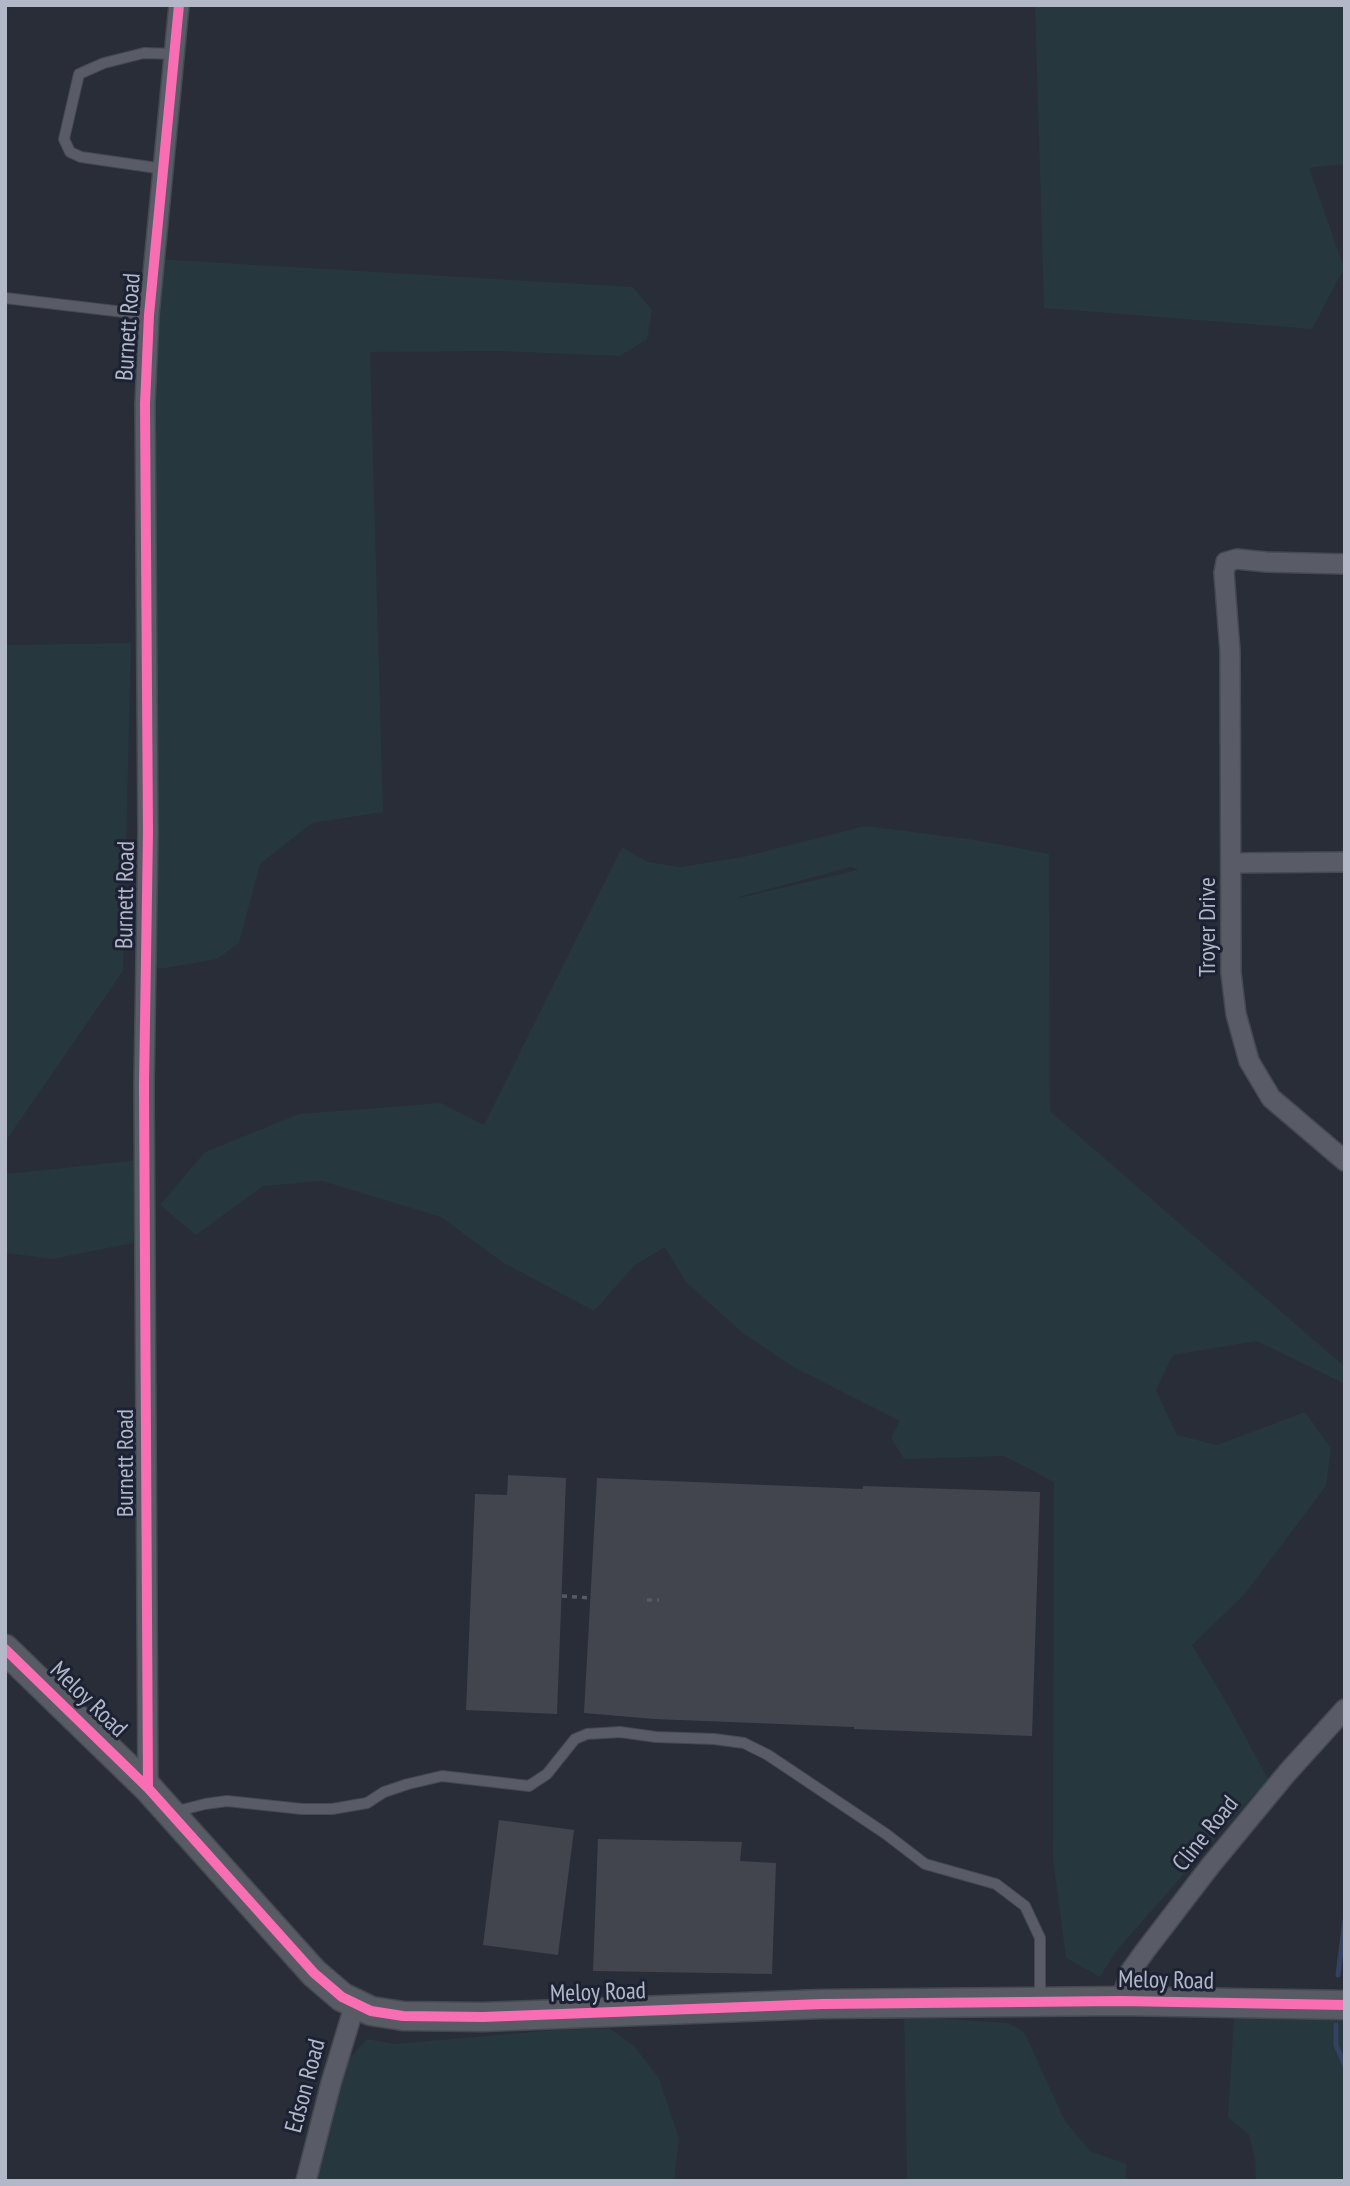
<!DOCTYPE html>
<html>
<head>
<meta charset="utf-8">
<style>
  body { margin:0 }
  #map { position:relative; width:1350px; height:2186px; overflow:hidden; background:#292d38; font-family:"PT Sans Narrow",sans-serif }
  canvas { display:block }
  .frame { position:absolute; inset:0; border:7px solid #b3b8c9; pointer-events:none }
</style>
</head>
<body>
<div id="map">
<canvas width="1350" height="2186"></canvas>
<div class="frame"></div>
</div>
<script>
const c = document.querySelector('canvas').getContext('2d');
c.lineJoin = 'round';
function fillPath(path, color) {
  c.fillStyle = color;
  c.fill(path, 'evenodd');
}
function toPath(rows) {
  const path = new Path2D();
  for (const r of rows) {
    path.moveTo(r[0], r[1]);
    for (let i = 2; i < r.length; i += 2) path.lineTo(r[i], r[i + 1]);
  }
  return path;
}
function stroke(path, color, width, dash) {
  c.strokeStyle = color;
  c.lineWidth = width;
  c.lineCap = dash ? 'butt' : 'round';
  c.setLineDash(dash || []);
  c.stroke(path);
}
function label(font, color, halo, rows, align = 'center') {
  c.font = font + ' "PT Sans Narrow",sans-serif';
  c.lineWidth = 6;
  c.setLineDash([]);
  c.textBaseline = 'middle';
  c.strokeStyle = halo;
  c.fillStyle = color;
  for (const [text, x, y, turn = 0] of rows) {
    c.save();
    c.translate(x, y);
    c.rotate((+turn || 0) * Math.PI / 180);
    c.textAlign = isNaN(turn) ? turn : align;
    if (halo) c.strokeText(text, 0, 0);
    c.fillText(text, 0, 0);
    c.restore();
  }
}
fillPath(toPath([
  [1035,5,1345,5,1345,164,1309,168,1344,268,1312,329,1044,308],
  [155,259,633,287,652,310,647,339,620,356,498,351,370,352,383,812,312,823,260,864,239,943,217,959,159,969,146,959],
  [131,643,123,971,5,1142,5,645],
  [865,826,976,840,1049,854,1050,1111,1345,1367,1345,1384,1257,1341,1173,1355,1156,1390,1177,1435,1217,1445,1305,1412,1331,1448,1326,1486,1244,1595,1192,1645,1229,1707,1268,1779,1116,1951,1100,1977,1066,1958,1053,1859,1054,1482,1004,1456,904,1459,891,1438,900,1421,793,1367,743,1333,686,1282,665,1247,635,1265,594,1311,502,1262,441,1217,322,1181,263,1186,196,1235,160,1205,205,1152,299,1114,441,1103,484,1125,622,847,647,862,681,867,743,857],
  [851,867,858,870,739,898,739,897],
  [140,1160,133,1243,53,1259,5,1253,5,1174],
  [904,2016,1008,2023,1024,2032,1065,2121,1090,2151,1126,2164,1126,2181,907,2181],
  [1234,2017,1345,2019,1345,2181,1256,2181,1255,2158,1249,2135,1228,2117],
  [609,2028,634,2046,659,2078,679,2138,674,2181,313,2181,348,2060,367,2039,394,2044,556,2030]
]), '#26373e');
stroke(toPath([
  [1338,1975,1345,1920],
  [1336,2025,1336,2045,1345,2066]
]), '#354161', 5);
fillPath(toPath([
  [508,1475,566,1478,557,1714,466,1710,475,1494,507,1495],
  [597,1478,863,1489,863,1486,1040,1492,1032,1736,854,1729,854,1727,654,1719,584,1713],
  [499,1820,574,1830,558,1955,483,1945],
  [598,1839,742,1842,740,1861,776,1863,772,1974,593,1971]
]), '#42454e');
const lane = toPath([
  [164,169,81,157,70,152,64,139,79,74,104,63,144,53,175,54],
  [5,298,149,315],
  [174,1812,205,1804,227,1801,302,1809,332,1809,367,1803,384,1792,408,1784,442,1776,529,1786,547,1774,575,1739,587,1734,620,1732,656,1737,714,1739,744,1743,768,1755,886,1834,925,1864,996,1884,1025,1906,1040,1938,1040,2000]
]);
const street = toPath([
  [1345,564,1266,562,1237,559,1226,562,1224,573,1230,651,1231,973,1236,1014,1249,1061,1271,1098,1345,1161],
  [1232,863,1345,862],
  [148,1788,144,1086,148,832,145,404,149,315,179,5],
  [1121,2001,1130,1972,1145,1951,1211,1865,1287,1773,1345,1709],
  [306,2181,331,2083,355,2004]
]);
const secondary = toPath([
  [5,1649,148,1788,314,1973,342,1997,371,2011,403,2016,483,2017,822,2004,1121,2001,1345,2005]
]);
stroke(lane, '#454951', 12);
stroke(street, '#454951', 22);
stroke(secondary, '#454951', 31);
stroke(toPath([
  [562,1596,591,1598],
  [647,1600,659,1600]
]), '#575b63', 3.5, [5, 5]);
stroke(lane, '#595c66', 10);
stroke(street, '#595c66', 19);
stroke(secondary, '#585a64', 28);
stroke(toPath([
  [5,1649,148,1788,314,1973,342,1997,371,2011,403,2016,483,2017,822,2004,1121,2001,1345,2005],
  [148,1788,144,1086,148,832,145,404,149,315,179,5]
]), '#f96db3', 10);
label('24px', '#b3b8c9', '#1c2233', [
  ["Burnett Road",129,327,-86],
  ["Burnett Road",126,895,-89],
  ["Troyer Drive",1208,927,-90],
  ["Burnett Road",126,1463,-90],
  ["Meloy Road",88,1700,44],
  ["Cline Road",1206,1834,-51],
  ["Meloy Road",1166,1981,1],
  ["Meloy Road",598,1993,-2],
  ["Edson Road",306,2086,-75]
]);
</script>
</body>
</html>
